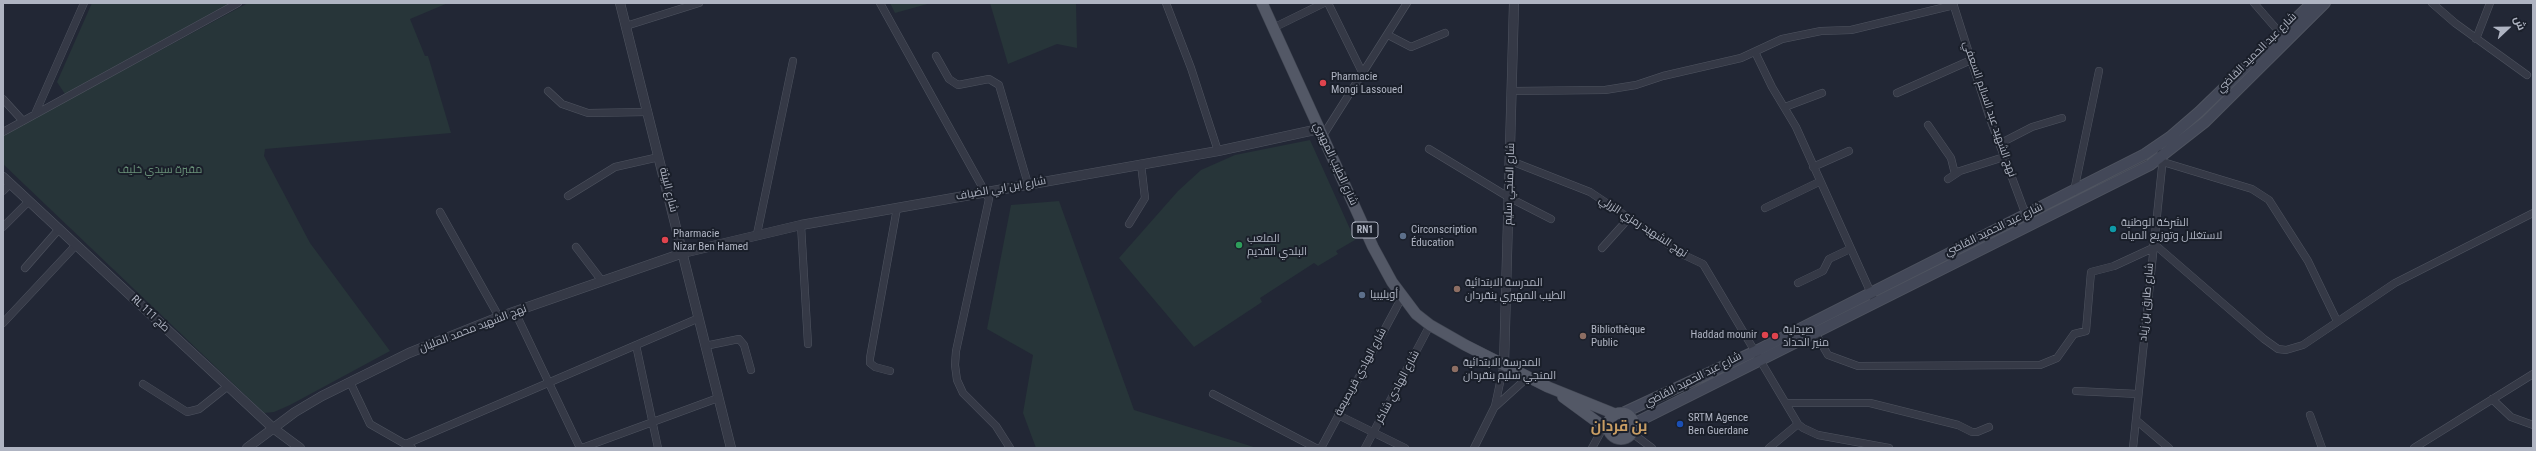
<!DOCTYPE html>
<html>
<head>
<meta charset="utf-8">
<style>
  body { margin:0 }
  #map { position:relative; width:2536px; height:451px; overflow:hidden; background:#222735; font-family:"Roboto Condensed",Cairo,sans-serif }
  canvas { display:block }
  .frame { position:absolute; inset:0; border:4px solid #afb4c2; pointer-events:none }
  .north { position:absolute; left:2488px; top:8px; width:40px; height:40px; -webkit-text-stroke:3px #1a1f2a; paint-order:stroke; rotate:68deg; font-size:11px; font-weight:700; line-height:16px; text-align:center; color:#afb4c2 }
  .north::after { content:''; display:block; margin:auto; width:14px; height:18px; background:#afb4c2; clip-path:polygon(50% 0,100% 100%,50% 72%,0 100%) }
</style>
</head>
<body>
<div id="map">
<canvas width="2536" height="451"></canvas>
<div class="frame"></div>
<div class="north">ش</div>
</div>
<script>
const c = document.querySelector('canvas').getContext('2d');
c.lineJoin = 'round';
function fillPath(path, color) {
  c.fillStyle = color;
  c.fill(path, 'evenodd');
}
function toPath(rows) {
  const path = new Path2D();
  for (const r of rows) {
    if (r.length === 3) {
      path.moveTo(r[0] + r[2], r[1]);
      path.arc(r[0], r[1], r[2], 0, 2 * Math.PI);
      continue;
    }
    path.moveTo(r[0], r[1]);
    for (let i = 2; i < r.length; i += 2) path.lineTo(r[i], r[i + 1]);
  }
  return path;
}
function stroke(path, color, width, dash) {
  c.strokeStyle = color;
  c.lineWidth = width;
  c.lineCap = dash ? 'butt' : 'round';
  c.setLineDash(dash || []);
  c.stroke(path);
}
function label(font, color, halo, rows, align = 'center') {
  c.font = font + ' "Roboto Condensed",Cairo,sans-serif';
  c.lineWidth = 4;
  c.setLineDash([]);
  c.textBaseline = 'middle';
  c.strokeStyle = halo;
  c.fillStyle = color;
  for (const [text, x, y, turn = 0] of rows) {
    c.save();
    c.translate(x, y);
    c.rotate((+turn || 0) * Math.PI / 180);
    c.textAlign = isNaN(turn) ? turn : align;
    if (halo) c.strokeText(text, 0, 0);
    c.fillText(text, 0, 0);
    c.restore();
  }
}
fillPath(toPath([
  [92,3,231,3,65,94,57,82],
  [248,3,448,3,410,19,425,56,428,56,451,133,265,149,264,156,310,243,390,351,290,405,274,412,264,413,3,164,3,135],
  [890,3,931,3,895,13],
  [990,3,1076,3,1077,48,1057,44,1008,64],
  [1310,140,1355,240,1336,251,1338,254,1318,266,1314,263,1260,298,1262,302,1194,347,1119,258,1178,191,1201,170,1235,155],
  [1059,201,1134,410,1257,448,1036,448,1023,413,1033,355,987,329,1011,205]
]), '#273539');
const minor = toPath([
  [880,3,989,199,956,351,955,365,957,380,963,393,996,426,1010,448],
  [1166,3,1191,68,1218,151],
  [1328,3,1363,74],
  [1953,3,1989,116,2030,226],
  [2254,3,2280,33],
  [2432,3,2455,23,2527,75],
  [626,26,699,3],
  [1273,28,1324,3],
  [1388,35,1411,47,1445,33],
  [2476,39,2490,3],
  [1755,52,1772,87,1796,127,1875,302],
  [936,56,949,79,958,85,989,79,999,85,1028,184],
  [548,91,562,104,588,113,648,112],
  [1513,91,1605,90,1636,85,1663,76,1741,58,1782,39,1821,31,1851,30,1954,5],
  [1897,93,1971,60],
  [3,99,23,121],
  [1785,107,1822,93],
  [35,114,84,3],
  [1928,125,1951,158,1955,174],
  [3,132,238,3],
  [1322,137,1407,3],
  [1999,144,2032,127,2062,118],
  [1429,149,1510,198,1551,219],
  [1511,161,1590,192,1684,255,1703,264,1798,424,1803,428,1818,435,1889,448],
  [2163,162,2252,189,2269,200,2308,261,2337,321],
  [1813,167,1849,151],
  [1948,179,1960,171,2004,157],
  [3,191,10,184],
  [2074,191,2099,71],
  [568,196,615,167,659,157],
  [1765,208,1819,182],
  [440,212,499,317],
  [1129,224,1145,198,1141,164],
  [801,225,808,344],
  [3,227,29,201],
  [757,234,793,61],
  [2153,243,2264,339,2278,349,2286,350,2303,345,2395,283,2533,213],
  [576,247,602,281],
  [1602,248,1629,218],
  [25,268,59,229],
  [1798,283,1823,271,1829,259,1850,249],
  [515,312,580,448],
  [3,323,76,245],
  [1814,331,1828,355,1858,366,2040,365,2057,358,2074,334,2086,331,2091,272,2114,266,2153,248],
  [636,345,658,448],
  [705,346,739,339,744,345,751,370],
  [890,371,875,367,870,363,870,358,897,208],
  [350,382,370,424,412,448],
  [143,384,187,412,199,409,228,386],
  [2076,391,2138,394],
  [1213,394,1316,448],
  [2492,399,2511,417,2533,425],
  [1786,403,1870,403,1958,425,1972,432,1977,432,1989,427],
  [1496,406,1528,377],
  [1338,415,1405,448],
  [2310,415,2322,448],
  [2136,420,2169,448],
  [1632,433,1652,448],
  [406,444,699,318],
  [582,448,718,398],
  [1321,448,1402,297],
  [1365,448,1430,325],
  [1474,448,1495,406,1504,364],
  [1592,448,1604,426],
  [1769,448,1798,424],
  [2133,448,2162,167,2161,153],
  [2414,448,2533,374]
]);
const tertiary = toPath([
  [620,3,731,448],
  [3,177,273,428,300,448],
  [1504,364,1514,3],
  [247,448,295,412,322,396,409,353,499,317,683,253,801,225,1218,151,1319,129]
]);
const secondary = toPath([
  [1625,412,1756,351,2145,154,2170,137,2199,112,2312,3],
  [1635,423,2150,165,2205,122,2325,3]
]);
const primary = toPath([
  [1262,3,1373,247,1392,282,1416,314,1430,325,1465,345,1548,387,1615,414],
  [1563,397,1608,430],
  [1621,426,13]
]);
stroke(minor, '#4f5460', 8);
stroke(tertiary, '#4f5460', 10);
stroke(secondary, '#4f5460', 12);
stroke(primary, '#3e434f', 12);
stroke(minor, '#353946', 7);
stroke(tertiary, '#353946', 9);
stroke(secondary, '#434858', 10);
stroke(primary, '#535866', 11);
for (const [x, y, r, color] of [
  [1323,83,4,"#e0444e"],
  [2113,229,4,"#0f9aa8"],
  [1403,236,4,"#5c6f8a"],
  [665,240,4,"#e0444e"],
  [1239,245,4,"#2e9e5b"],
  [1457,289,4,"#8d6e63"],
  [1362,295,4,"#5c6f8a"],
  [1765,335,4,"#e0444e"],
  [1583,336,4,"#8d6e63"],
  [1775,336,4,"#e0444e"],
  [1455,369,4,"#8d6e63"],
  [1680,424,4,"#1a4fb4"]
]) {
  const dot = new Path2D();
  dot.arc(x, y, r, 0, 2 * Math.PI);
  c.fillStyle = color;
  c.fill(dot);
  stroke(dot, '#1a1f2a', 1.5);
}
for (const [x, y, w] of [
  [1365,230,26]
]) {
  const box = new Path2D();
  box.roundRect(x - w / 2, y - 8, w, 16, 3);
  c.fillStyle = '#1a1f2a';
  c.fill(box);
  stroke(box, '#afb4c2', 1);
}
label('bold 10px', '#afb4c2', null, [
  ["RN1",1365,230]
]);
label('11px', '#afb4c2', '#1a1f2a', [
  ["شارع عبد الحميد القاضي",2257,53,-45],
  ["نهج الشهيد عبد السالم السعفي",1989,109,71],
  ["شارع الطيب المهيري",1335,164,65],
  ["شارع المنجي سليم",1510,184,-88],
  ["شارع ابن ابي الضياف",1001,189,-10],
  ["شارع البيئة",668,190,76],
  ["نهج الشهيد رمزي الزرلي",1643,227,33],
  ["شارع عبد الحميد القاضي",1994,230,-26],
  ["شارع طارق بن زياد",2147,302,-85],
  ["RL طج 111",150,314,43],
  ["نهج الشهيد محمد المليان",473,329,-21],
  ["شارع الهادي قريصيعة",1361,372,-62],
  ["شارع عبد الحميد القاضي",1693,380,-27],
  ["شارع الهادي شاكر",1398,387,-62]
]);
label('11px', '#afb4c2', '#1a1f2a', [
  ["Pharmacie",1331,77],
  ["Mongi Lassoued",1331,90],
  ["الشركة الوطنية",2121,223],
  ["لاستغلال وتوزيع المياه",2121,236],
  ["Circonscription",1411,230],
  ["Éducation",1411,243],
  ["Pharmacie",673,234],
  ["Nizar Ben Hamed",673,247],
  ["الملعب",1247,239],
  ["البلدي القديم",1247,252],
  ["المدرسة الابتدائية",1465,283],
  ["الطيب المهيري بنقردان",1465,296],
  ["أويليبيا",1370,295],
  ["Bibliothèque",1591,330],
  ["Public",1591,343],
  ["صيدلية",1783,330],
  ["منير الحداد",1783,343],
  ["Haddad mounir",1757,335,"right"],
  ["المدرسة الابتدائية",1463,363],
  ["المنجي سليم بنقردان",1463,376],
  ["SRTM Agence",1688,418],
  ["Ben Guerdane",1688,431]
], 'left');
label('11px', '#699078', '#1a1f2a', [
  ["مقبرة سيدي خليف",160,170]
]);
label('bold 15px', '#c99e64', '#1a1f2a', [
  ["بن قردان",1619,427]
]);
</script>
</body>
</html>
